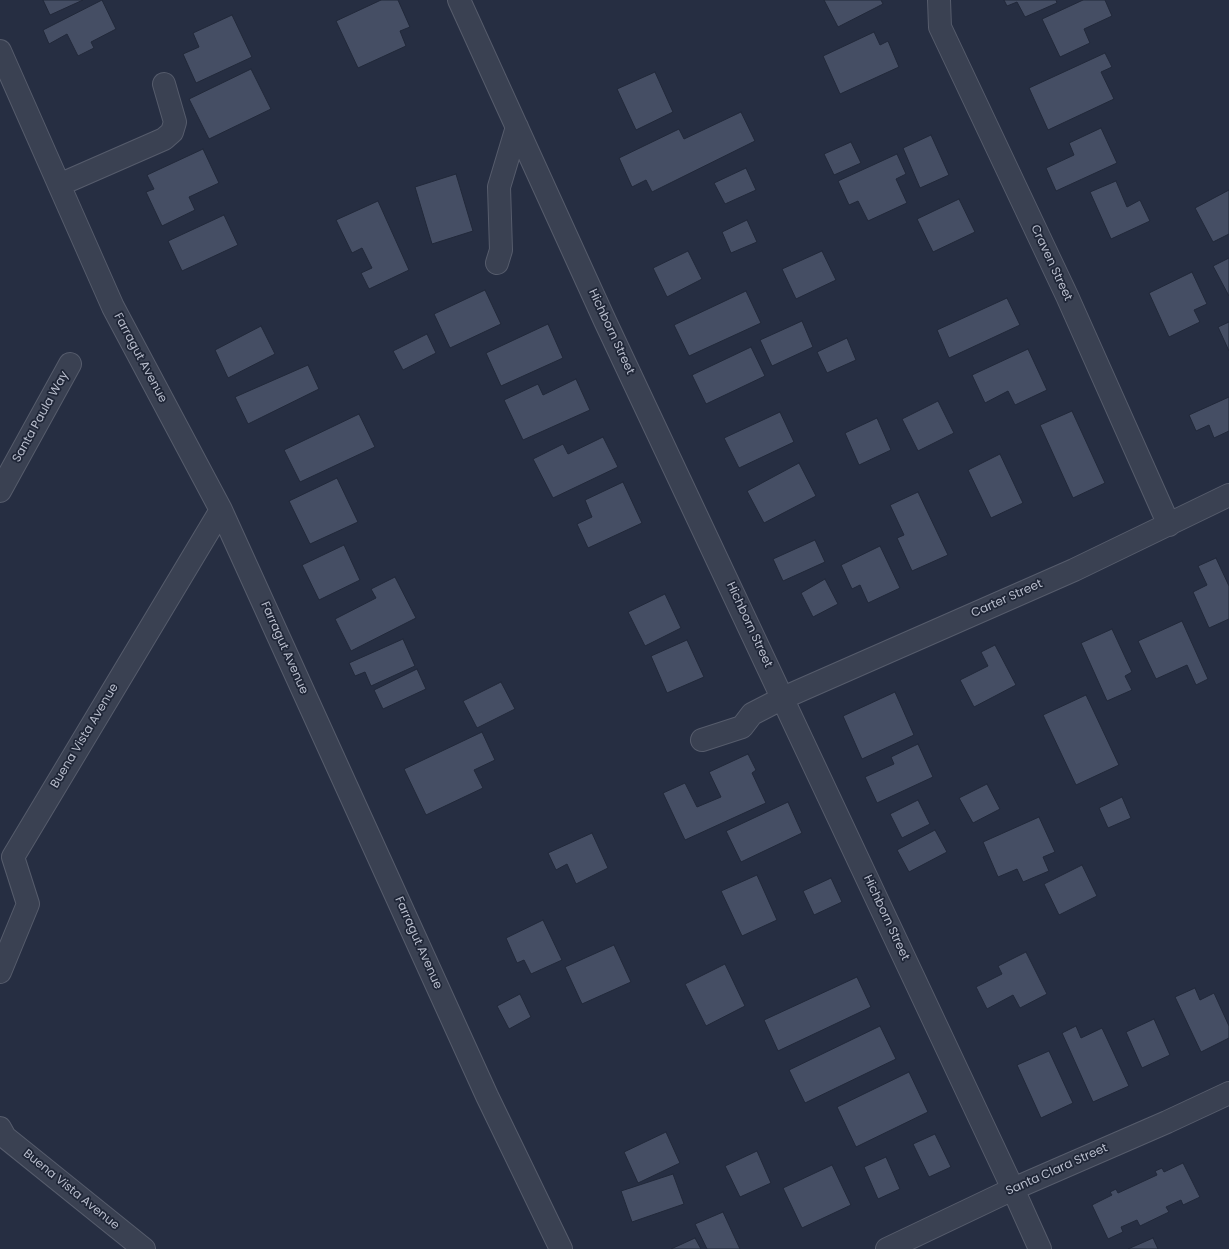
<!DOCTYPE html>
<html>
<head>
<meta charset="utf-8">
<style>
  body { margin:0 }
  canvas { display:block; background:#262e42 }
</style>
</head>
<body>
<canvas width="1229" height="1249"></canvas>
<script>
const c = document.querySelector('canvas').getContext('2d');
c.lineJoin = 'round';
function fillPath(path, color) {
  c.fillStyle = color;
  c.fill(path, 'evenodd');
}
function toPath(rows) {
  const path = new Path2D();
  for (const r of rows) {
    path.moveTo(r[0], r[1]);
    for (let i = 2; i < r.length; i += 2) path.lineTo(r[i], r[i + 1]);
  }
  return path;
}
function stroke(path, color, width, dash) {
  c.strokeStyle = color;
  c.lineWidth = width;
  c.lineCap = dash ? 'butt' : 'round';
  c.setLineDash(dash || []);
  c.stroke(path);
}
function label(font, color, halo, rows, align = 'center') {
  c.font = font + ' Poppins,sans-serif';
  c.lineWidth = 3.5;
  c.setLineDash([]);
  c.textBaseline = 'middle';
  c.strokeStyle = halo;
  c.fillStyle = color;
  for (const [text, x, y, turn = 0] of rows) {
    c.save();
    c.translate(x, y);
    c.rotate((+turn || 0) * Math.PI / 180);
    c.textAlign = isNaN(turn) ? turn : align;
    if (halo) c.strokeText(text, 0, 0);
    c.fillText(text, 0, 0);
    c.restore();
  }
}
const building = toPath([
  [43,0,83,0,50,15,43,0],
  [102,0,116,29,91,42,94,48,78,56,67,34,49,44,43,30,102,0],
  [381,0,398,0,410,27,400,31,406,46,358,68,336,21,381,0],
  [824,0,881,0,883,4,838,27,824,0],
  [1004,0,1056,0,1057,3,1025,17,1017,2,1007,6,1004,0],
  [1083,0,1105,0,1112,16,1084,29,1090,43,1060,57,1042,19,1083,0],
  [232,15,252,57,196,83,183,54,199,47,193,33,232,15],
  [874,32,880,45,888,41,899,67,840,94,823,56,874,32],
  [1105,53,1112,67,1101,72,1114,99,1048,130,1029,88,1105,53],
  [251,69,271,109,209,139,189,99,251,69],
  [655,72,673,112,636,130,617,89,655,72],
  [741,112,755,141,652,192,646,180,632,187,619,158,679,129,684,139,741,112],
  [1101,128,1117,163,1056,191,1046,168,1074,155,1069,143,1101,128],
  [931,135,949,175,920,188,903,148,931,135],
  [851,142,861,163,834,175,824,154,851,142],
  [203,149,219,183,189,197,195,210,162,226,146,192,154,189,147,175,203,149],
  [897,154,906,174,896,179,907,203,868,221,858,201,849,205,838,181,897,154],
  [746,168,756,190,725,204,714,183,746,168],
  [456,174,473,231,432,244,415,187,456,174],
  [1116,181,1127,207,1140,200,1150,221,1111,239,1090,192,1116,181],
  [1229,190,1229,234,1213,242,1195,208,1229,190],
  [959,199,975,232,933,252,917,219,959,199],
  [378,201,409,270,369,289,361,273,372,268,362,248,352,253,336,220,378,201],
  [224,215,238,245,182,271,168,241,224,215],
  [747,220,757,242,731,253,722,232,747,220],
  [688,251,702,279,667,297,653,268,688,251],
  [822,251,836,280,796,299,782,269,822,251],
  [1229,258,1229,296,1213,266,1229,258],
  [1192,272,1207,304,1194,310,1200,322,1169,337,1149,293,1192,272],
  [485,290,501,324,450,348,434,314,485,290],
  [746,291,761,323,689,356,674,325,746,291],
  [1007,298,1020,325,949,358,937,330,1007,298],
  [802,321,813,347,772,366,760,340,802,321],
  [1229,322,1229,351,1218,327,1229,322],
  [548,324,563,358,501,386,486,353,548,324],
  [261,326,275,354,228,378,215,350,261,326],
  [427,334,436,353,403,370,393,351,427,334],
  [847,338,856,360,827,373,817,352,847,338],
  [751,347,765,376,706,404,692,375,751,347],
  [1028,349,1047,390,1015,405,1008,391,985,403,972,375,1028,349],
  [308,365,319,389,248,424,235,397,308,365],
  [576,379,590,410,523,440,504,400,538,384,543,395,576,379],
  [1229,397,1229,431,1214,438,1209,425,1196,431,1189,415,1229,397],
  [938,401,954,433,918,451,902,419,938,401],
  [1072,411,1105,483,1073,498,1040,425,1072,411],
  [780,412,794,442,739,468,724,438,780,412],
  [359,414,375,447,300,482,284,450,359,414],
  [877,418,891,450,859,465,845,433,877,418],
  [603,437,618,467,553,498,533,459,563,444,568,454,603,437],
  [1000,454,1023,503,991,518,968,470,1000,454],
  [799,463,816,496,764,523,747,491,799,463],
  [337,478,358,522,310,544,289,501,337,478],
  [623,482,642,523,588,548,577,524,592,517,585,500,623,482],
  [918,492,948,555,912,571,897,538,904,535,890,505,918,492],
  [815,540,825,562,783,581,773,559,815,540],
  [344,545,360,580,319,600,302,565,344,545],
  [880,546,900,588,868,603,860,585,852,589,841,565,880,546],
  [1216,558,1229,586,1229,619,1209,628,1193,592,1207,585,1198,566,1216,558],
  [395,577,416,618,351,651,335,619,376,598,371,589,395,577],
  [825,579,838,604,813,617,801,593,825,579],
  [665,594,681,628,645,646,628,612,665,594],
  [1182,621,1208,679,1196,685,1187,665,1156,679,1138,641,1182,621],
  [1112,629,1132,672,1125,676,1132,690,1107,701,1081,643,1112,629],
  [403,639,415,666,371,686,365,672,355,676,349,663,403,639],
  [687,640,704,677,667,693,651,656,687,640],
  [995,645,1016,685,974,707,960,680,988,666,981,652,995,645],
  [417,669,426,689,383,709,374,690,417,669],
  [501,682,515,709,477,728,463,701,501,682],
  [895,692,914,735,862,759,843,716,895,692],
  [1086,695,1119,765,1076,785,1043,715,1086,695],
  [482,732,495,760,474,770,483,788,426,815,404,769,482,732],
  [918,744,933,777,877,803,865,777,894,764,891,757,918,744],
  [748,754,756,770,752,773,766,803,685,840,663,793,685,783,697,807,721,797,709,772,748,754],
  [987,784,1000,809,973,823,959,798,987,784],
  [1122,797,1131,818,1108,828,1099,808,1122,797],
  [918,800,930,824,902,838,890,814,918,800],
  [788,802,802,833,741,862,726,831,788,802],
  [1039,817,1055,852,1043,857,1049,871,1023,882,1017,869,998,877,983,842,1039,817],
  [935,830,947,852,909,872,897,850,935,830],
  [592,833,608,868,576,884,567,864,556,870,548,853,592,833],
  [1082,865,1097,896,1059,915,1044,884,1082,865],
  [757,875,777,920,742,936,721,891,757,875],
  [831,878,842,902,814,915,803,891,831,878],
  [543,920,562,960,531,974,524,960,517,963,506,938,543,920],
  [614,945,631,982,582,1004,565,967,614,945],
  [1026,952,1047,994,1020,1008,1013,995,987,1009,976,987,1002,974,998,966,1026,952],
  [725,964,745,1006,706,1026,685,984,725,964],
  [857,977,871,1007,778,1051,764,1020,857,977],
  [1195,988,1200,1000,1214,993,1229,1026,1229,1038,1201,1052,1175,997,1195,988],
  [520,994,531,1017,509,1029,497,1006,520,994],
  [1154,1019,1170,1055,1142,1068,1126,1032,1154,1019],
  [880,1026,896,1059,805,1103,789,1070,880,1026],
  [1076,1026,1081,1038,1102,1028,1129,1086,1093,1102,1062,1033,1076,1026],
  [1049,1051,1073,1103,1041,1118,1017,1065,1049,1051],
  [909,1072,928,1112,856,1147,837,1107,909,1072],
  [666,1132,680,1163,638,1183,624,1152,666,1132],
  [935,1134,951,1167,929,1177,913,1144,935,1134],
  [757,1151,771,1183,740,1197,725,1166,757,1151],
  [886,1157,900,1189,878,1199,864,1167,886,1157],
  [1183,1163,1200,1197,1183,1205,1181,1200,1166,1207,1169,1212,1140,1226,1137,1220,1121,1227,1123,1232,1108,1239,1092,1205,1112,1195,1110,1192,1116,1189,1118,1193,1157,1175,1155,1171,1162,1168,1164,1172,1183,1163],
  [832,1165,851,1205,802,1228,783,1188,832,1165],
  [673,1174,684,1204,632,1222,621,1191,673,1174],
  [723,1212,740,1249,707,1249,695,1224,723,1212],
  [695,1238,701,1249,671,1249,695,1238],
  [1153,1238,1158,1249,1128,1249,1153,1238]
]);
fillPath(building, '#454e64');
stroke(building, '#212839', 1);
const minor = toPath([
  [459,0,605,321,1013,1189,1040,1249],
  [939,0,940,27,1067,296,1169,525],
  [0,51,113,307,221,510,487,1096,561,1249],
  [59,185,164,139,172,132,175,122,164,84],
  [497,263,501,250,499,187,517,127],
  [0,491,70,364],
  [702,740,742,727,752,714,783,698,1074,570,1229,495],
  [0,972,28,904,13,857,221,510],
  [0,1128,5,1137,144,1249],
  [887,1249,1013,1189,1167,1122,1229,1093]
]);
stroke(minor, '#565c6c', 24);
stroke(minor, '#3a4152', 22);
label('12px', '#b8bdcc', '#1f2637', [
  ["Craven Street",1051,263,65],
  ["Hichborn Street",611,332,65],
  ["Farragut Avenue",140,358,62],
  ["Santa Paula Way",41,417,-61],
  ["Carter Street",1007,599,-24],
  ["Hichborn Street",749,625,65],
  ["Farragut Avenue",284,648,66],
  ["Buena Vista Avenue",85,736,-59],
  ["Hichborn Street",886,918,65],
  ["Farragut Avenue",418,943,66],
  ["Santa Clara Street",1057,1170,-24],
  ["Buena Vista Avenue",71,1190,39]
]);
</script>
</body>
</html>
